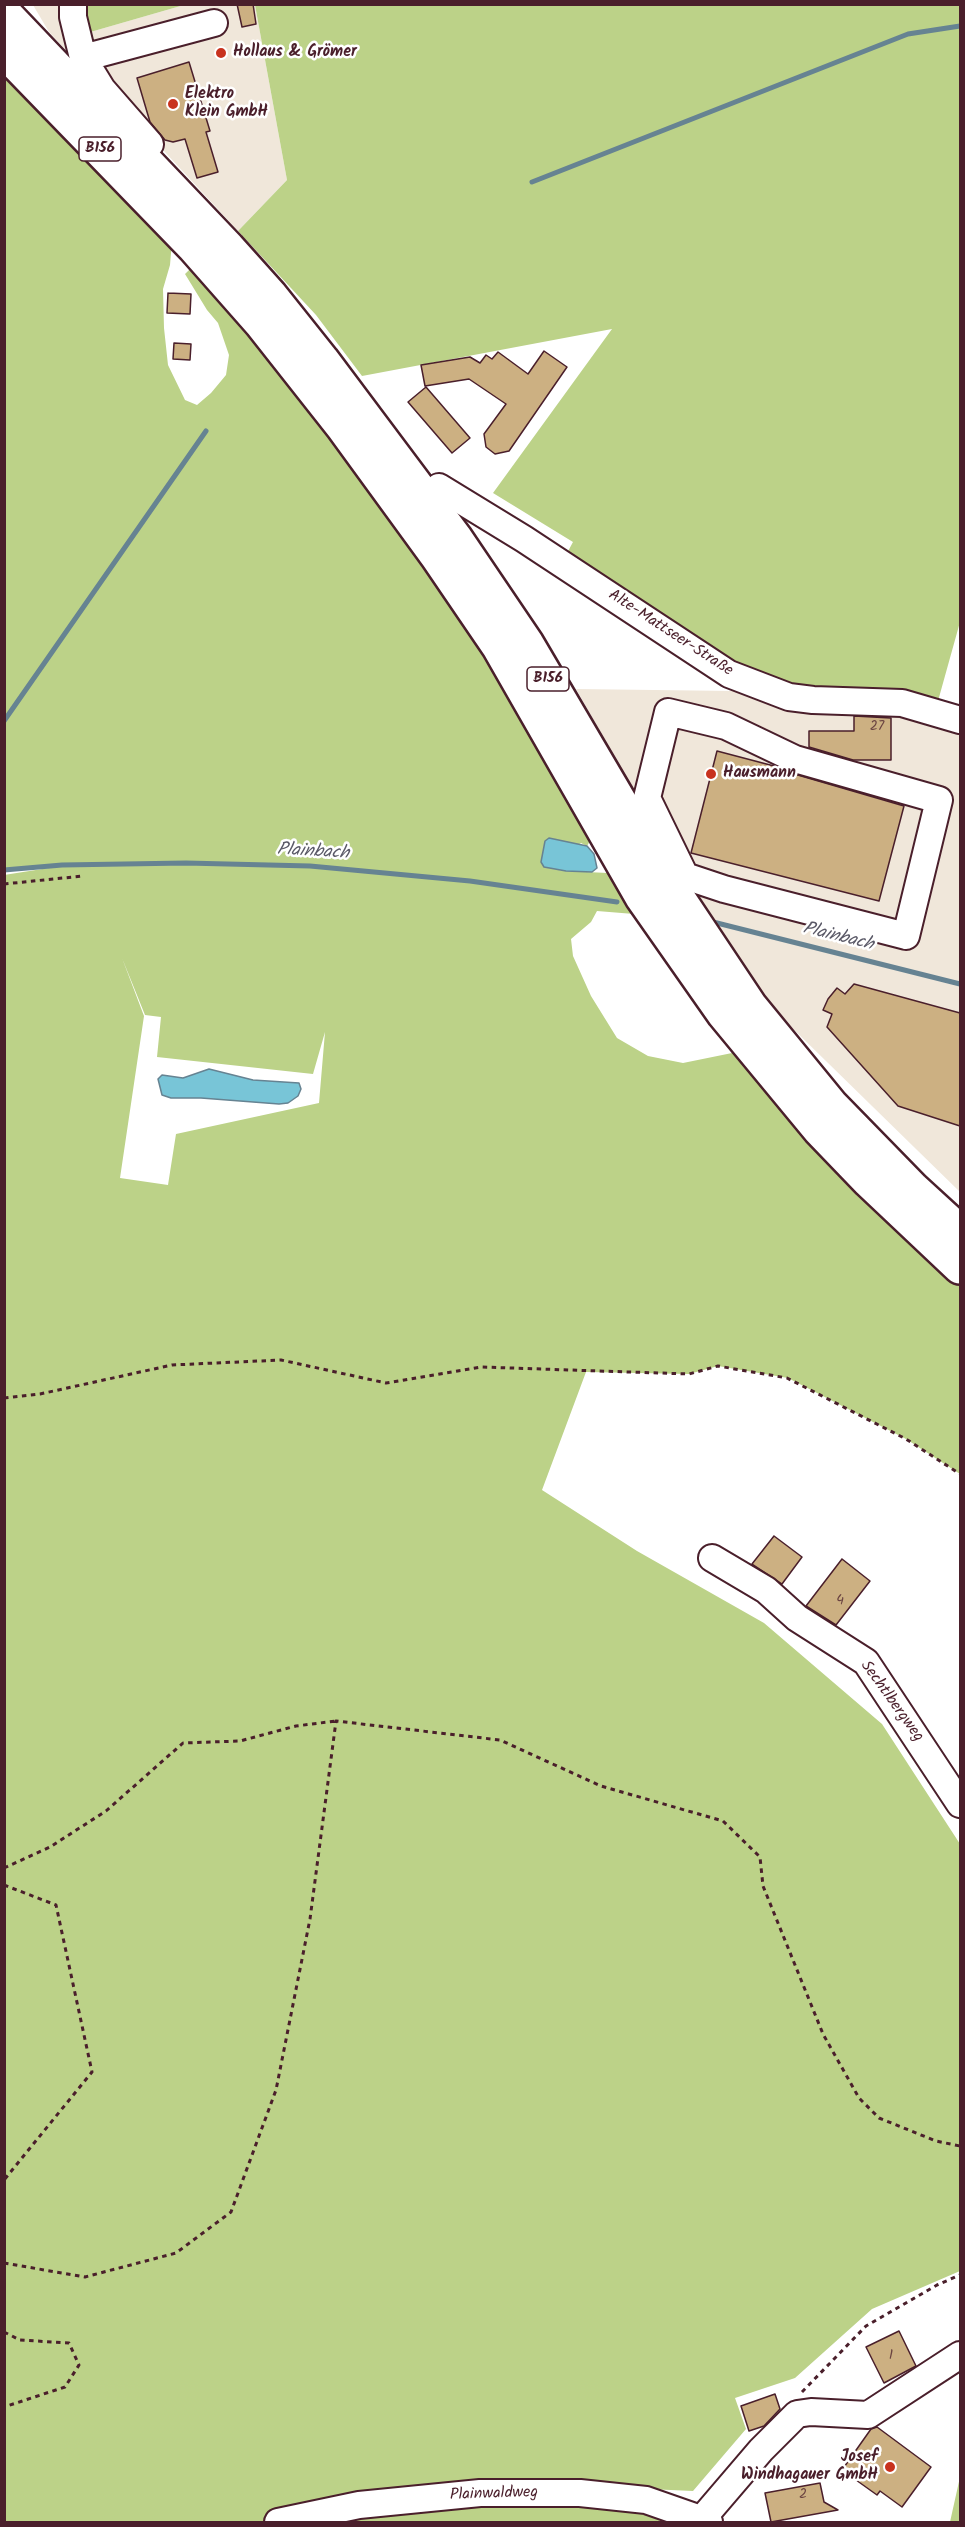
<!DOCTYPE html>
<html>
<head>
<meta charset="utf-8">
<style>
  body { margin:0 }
  #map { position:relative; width:965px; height:2527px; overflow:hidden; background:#fff; font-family:Kalam,sans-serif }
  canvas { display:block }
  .frame { position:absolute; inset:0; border:6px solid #4a1f2b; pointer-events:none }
</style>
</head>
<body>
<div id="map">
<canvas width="965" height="2527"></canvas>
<div class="frame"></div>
</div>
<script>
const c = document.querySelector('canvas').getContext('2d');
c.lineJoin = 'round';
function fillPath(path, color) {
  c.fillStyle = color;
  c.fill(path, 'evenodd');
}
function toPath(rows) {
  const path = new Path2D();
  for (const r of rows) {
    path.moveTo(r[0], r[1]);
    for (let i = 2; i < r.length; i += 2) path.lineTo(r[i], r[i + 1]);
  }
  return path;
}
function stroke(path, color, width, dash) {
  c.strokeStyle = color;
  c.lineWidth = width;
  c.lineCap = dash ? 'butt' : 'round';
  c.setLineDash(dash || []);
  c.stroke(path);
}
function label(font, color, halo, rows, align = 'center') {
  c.font = font + ' Kalam,sans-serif';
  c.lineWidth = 5;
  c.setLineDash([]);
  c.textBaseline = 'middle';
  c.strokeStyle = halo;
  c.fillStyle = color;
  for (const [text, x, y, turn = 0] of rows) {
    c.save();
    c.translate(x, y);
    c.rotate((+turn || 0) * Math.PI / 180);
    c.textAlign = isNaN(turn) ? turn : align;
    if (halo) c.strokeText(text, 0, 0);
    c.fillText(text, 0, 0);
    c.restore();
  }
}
fillPath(toPath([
  [33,5,85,5,87,33,184,5,255,5,287,180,238,231,163,150,134,124,49,32],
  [749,672,786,682,825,688,873,689,901,693,960,708,960,1192,784,1020,720,943,576,689,733,691]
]), '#f0e7da');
fillPath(toPath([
  [85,4,184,5,87,33],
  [255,5,960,5,960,622,938,701,873,689,825,688,786,682,749,672,566,555,573,542,493,493,612,329,362,376,316,315,238,231,287,180],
  [4,68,172,241,170,265,163,289,164,328,168,365,185,400,197,405,211,393,226,375,229,355,218,323,207,310,185,274,192,267,247,324,433,571,507,686,594,834,587,846,581,843,545,867,565,871,608,873,618,882,634,914,597,911,591,922,571,939,573,956,591,996,617,1038,648,1056,683,1063,737,1052,911,1240,960,1286,960,1474,906,1439,788,1378,718,1366,689,1374,586,1372,542,1490,637,1551,764,1623,882,1724,960,1844,960,2271,872,2309,795,2378,735,2398,746,2429,693,2491,536,2484,685,2522,5,2522,4,875,74,864,5,868],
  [122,958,145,1015,161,1017,157,1057,313,1074,325,1032,319,1103,176,1134,168,1185,120,1178,144,1016],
  [960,2477,960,2522,950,2522]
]), '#bcd288');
const water = toPath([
  [549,838,587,846,594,854,597,868,592,872,566,871,544,867,541,862,545,841,549,838],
  [209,1069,253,1080,299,1083,301,1089,298,1096,288,1103,279,1104,201,1098,171,1098,162,1095,158,1079,162,1075,183,1078,209,1069]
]);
fillPath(water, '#78c5d7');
stroke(water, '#668392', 1.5);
stroke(toPath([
  [532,182,908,34,960,26],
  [4,721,206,431],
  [4,870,62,865,186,863,310,866,470,881,617,902],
  [709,921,960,984]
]), '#668392', 5);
const building = toPath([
  [237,4,253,4,256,24,242,27,237,4],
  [189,62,210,131,206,132,218,172,197,178,185,139,173,142,165,140,150,122,137,78,189,62],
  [168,293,191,294,190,314,167,313,168,293],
  [174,343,191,344,190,360,173,359,174,343],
  [544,351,567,367,509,451,495,454,486,447,484,434,506,404,469,379,425,386,421,365,470,357,480,363,486,355,492,359,498,352,528,374,544,351],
  [426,387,470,438,452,453,408,402,426,387],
  [854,716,891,718,891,760,853,760,809,747,809,731,854,731,854,716],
  [717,751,774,766,791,773,904,806,879,901,691,853,717,751],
  [854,984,960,1013,960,1126,898,1106,827,1027,832,1014,823,1010,828,999,837,988,845,994,854,984],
  [774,1536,802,1557,782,1584,752,1564,774,1536],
  [842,1559,870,1581,836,1625,806,1606,842,1559],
  [899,2331,916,2366,884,2383,866,2347,899,2331],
  [775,2394,780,2409,764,2426,749,2431,741,2406,775,2394],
  [877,2427,931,2467,902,2507,880,2491,877,2495,842,2470,871,2429,877,2427],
  [820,2483,824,2502,838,2510,771,2522,765,2493,820,2483]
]);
fillPath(building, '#ccb082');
stroke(building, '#4a1f2b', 1.5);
const minor = toPath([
  [73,4,73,17,83,58,102,89,150,144],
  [83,58,214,23],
  [439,487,524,539,729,674,789,697,813,700,902,703,960,720],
  [668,712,726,726,795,759,939,800,906,936,724,889,685,876,647,798,668,712],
  [712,1558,766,1590,797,1618,866,1662,960,1804],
  [702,2519,761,2450,797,2414,811,2412,868,2415,960,2355],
  [278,2522,359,2505,480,2493,580,2493,646,2500,709,2522]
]);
const major = toPath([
  [4,13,228,248,271,296,322,360,456,539,527,644,664,877,750,1006,831,1105,913,1189,960,1232],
  [4,51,194,247,261,323,343,427,437,556,499,647,642,897,724,1014,819,1129,869,1181,960,1267]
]);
stroke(minor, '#4a1f2b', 30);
stroke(major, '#4a1f2b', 38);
stroke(toPath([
  [4,884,83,876],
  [4,1398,40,1394,172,1365,281,1360,386,1383,481,1367,689,1374,718,1366,787,1378,906,1439,960,1474],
  [4,1868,50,1847,106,1811,183,1743,240,1741,296,1726,336,1721],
  [4,1885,56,1905,92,2072,4,2180],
  [4,2263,85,2277,176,2253,231,2212,276,2090,310,1919,336,1721,500,1740,601,1786,723,1821,760,1857,763,1886,823,2034,859,2098,879,2118,936,2141,960,2146],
  [4,2332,20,2340,69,2343,79,2365,65,2387,4,2407],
  [802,2392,866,2326,937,2285,960,2275]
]), '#4a1f2b', 3, [4.5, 4.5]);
stroke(minor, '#fff', 26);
stroke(major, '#fff', 33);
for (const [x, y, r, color] of [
  [221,53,6,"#c8321e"],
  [173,104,6,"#c8321e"],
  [711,774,6,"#c8321e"],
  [890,2467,6,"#c8321e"]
]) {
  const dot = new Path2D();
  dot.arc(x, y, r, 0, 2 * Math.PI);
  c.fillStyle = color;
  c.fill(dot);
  stroke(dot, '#fff', 2);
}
label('14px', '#6a4341', null, [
  ["27",877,728],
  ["4",840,1602],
  ["1",891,2357],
  ["2",803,2496]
]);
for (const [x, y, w] of [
  [100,149,42],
  [548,679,42]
]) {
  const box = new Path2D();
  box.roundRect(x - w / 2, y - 12, w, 24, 4.5);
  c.fillStyle = '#fff';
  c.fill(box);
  stroke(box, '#4a1f2b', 1.5);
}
label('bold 15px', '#4a1f2b', null, [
  ["B156",100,149],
  ["B156",548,679]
]);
label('bold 16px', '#4a1f2b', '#fff', [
  ["Hollaus & Grömer",233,53],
  ["Elektro",185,95],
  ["Klein GmbH",185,113],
  ["Hausmann",723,774],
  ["Josef",878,2458,"right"],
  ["Windhagauer GmbH",878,2476,"right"]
], 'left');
label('16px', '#4a1f2b', '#fff', [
  ["Alte-Mattseer-Straße",670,634,33],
  ["Sechtlbergweg",891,1702,54],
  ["Plainwaldweg",494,2495,-2]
]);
label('italic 18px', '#5a5967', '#fff', [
  ["Plainbach",313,853,3],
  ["Plainbach",838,938,14]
]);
</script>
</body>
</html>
